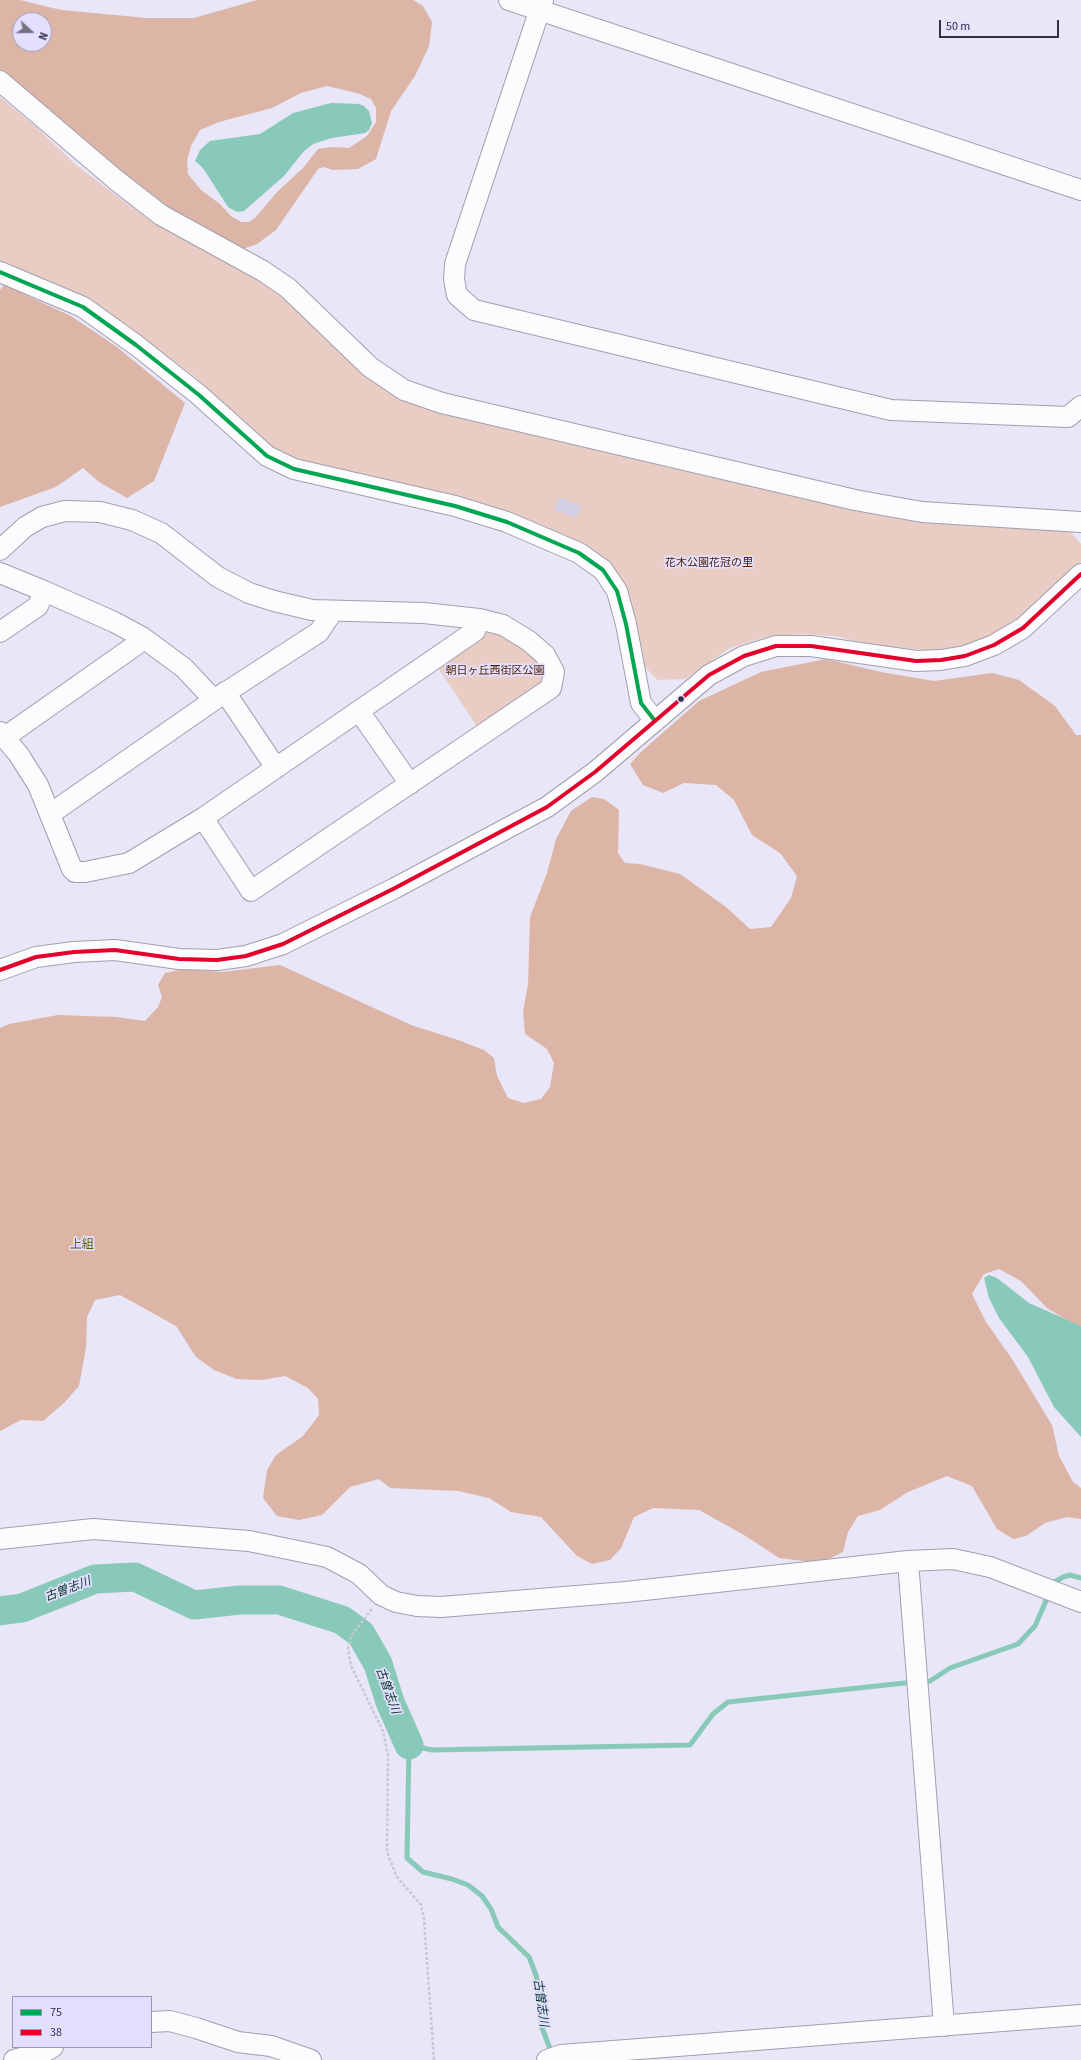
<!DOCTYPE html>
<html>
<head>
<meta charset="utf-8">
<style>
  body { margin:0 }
  #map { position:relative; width:1081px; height:2060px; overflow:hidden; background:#e8e6f7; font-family:"Source Sans 3",sans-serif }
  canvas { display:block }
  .legend { position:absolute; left:12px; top:1996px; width:140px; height:52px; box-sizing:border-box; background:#e3dffe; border:1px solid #9d99b4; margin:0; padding:5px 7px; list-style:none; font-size:12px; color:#333044 }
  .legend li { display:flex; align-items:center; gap:8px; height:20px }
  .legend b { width:20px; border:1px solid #9d99b4 }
  .north { position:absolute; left:12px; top:12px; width:40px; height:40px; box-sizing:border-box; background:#e3dffe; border:1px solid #9d99b4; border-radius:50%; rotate:111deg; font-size:11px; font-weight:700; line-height:16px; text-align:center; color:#333044 }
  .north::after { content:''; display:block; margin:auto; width:14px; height:18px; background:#727083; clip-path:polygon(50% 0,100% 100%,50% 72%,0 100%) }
  .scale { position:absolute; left:939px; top:20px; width:120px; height:18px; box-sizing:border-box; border:2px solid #333044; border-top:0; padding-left:5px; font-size:12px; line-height:14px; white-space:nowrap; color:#333044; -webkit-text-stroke:3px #e3dffe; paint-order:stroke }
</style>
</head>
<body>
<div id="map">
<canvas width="1081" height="2060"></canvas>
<ul class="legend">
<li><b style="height:5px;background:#00a651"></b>75</li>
<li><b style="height:5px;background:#e4002b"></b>38</li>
</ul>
<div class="north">N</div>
<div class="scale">50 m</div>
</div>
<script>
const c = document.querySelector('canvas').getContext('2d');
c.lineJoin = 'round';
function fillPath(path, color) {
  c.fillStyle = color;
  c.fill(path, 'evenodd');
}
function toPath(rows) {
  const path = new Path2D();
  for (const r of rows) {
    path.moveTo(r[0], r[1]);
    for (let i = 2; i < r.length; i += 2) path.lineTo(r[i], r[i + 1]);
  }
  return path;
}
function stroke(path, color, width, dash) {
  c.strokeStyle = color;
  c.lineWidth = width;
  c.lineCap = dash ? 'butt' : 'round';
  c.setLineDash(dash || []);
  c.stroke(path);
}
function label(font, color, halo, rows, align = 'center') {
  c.font = font + ' "Source Sans 3","Noto Sans JP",sans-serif';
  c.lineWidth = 3.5;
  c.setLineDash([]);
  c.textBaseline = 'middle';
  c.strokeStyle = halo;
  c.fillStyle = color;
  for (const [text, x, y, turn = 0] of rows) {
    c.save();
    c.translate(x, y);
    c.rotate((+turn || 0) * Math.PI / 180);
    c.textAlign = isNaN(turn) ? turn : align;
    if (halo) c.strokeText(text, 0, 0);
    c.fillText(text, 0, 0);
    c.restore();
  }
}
fillPath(toPath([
  [0,97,36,127,76,165,145,217,254,274,289,301,361,372,385,389,431,411,499,426,1068,529,1081,544,1081,562,1019,619,995,635,962,647,933,651,867,644,835,636,800,634,762,638,730,648,685,679,658,680,643,665,620,578,473,501,452,494,325,469,285,455,259,438,232,410,194,376,139,335,90,302,65,289,0,261],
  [491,628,537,657,547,679,478,728,437,666]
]), '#e9ccc3');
fillPath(toPath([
  [0,0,20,0,61,10,147,18,194,18,257,0,413,0,423,6,432,22,429,46,415,76,391,111,376,159,358,169,333,170,323,167,318,169,276,230,257,244,243,249,185,221,126,182,0,73],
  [20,20,44,20,44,44,20,44],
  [327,86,357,93,371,99,376,108,376,122,367,136,349,148,332,147,318,149,303,168,277,192,256,217,249,222,241,222,231,216,220,204,201,190,188,174,187,161,191,146,200,130,219,122,272,108,301,93],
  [4,285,71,316,117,347,185,403,154,481,127,498,99,482,83,468,56,487,0,507,0,290],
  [826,659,881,672,934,681,992,673,1019,680,1055,706,1076,735,1081,735,1081,1329,1047,1308,1021,1281,999,1269,984,1274,972,1294,986,1322,1012,1359,1052,1425,1059,1456,1073,1482,1081,1488,1081,1519,1067,1517,1045,1523,1026,1536,1013,1539,997,1529,972,1486,947,1476,908,1492,880,1510,858,1516,848,1532,843,1552,820,1563,779,1558,744,1535,699,1510,653,1508,634,1517,621,1548,610,1560,592,1564,577,1556,541,1517,511,1512,489,1498,458,1491,390,1488,379,1479,350,1487,322,1515,299,1520,277,1516,263,1498,267,1470,276,1455,303,1436,319,1415,318,1399,308,1388,285,1376,261,1380,237,1379,214,1370,196,1357,176,1326,120,1295,95,1300,87,1317,86,1348,79,1386,64,1403,43,1421,21,1420,0,1431,0,1028,9,1024,58,1015,116,1017,145,1021,158,1007,162,997,158,985,165,973,184,969,222,972,280,965,411,1025,458,1040,484,1050,494,1058,497,1076,508,1098,524,1103,541,1099,550,1087,554,1063,547,1049,525,1034,523,1012,528,984,530,917,547,873,556,839,571,811,592,797,604,799,619,810,618,853,625,863,640,864,680,874,726,907,750,929,771,927,791,898,797,876,780,853,752,835,734,800,716,785,684,783,663,793,643,785,630,764,642,751,699,701,761,672]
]), '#dcb5a7');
fillPath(toPath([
  [331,103,359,104,364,106,369,111,372,123,369,130,365,133,332,138,313,144,304,151,284,176,244,211,237,212,228,207,203,168,195,161,200,150,210,141,260,134,293,113],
  [989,1275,997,1278,1029,1303,1081,1326,1081,1437,1054,1407,1028,1357,999,1318,989,1298,984,1278]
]), '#88c9b9');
stroke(toPath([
  [1052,1587,1053,1583,1063,1577,1070,1575,1081,1578],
  [922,1682,930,1681,950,1668,1018,1644,1035,1626,1049,1594],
  [552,2054,541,2025,540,1995,536,1975,529,1957,498,1927,491,1909,482,1896,468,1885,452,1879,423,1872,407,1858,409,1745,432,1750,690,1745,713,1714,728,1702,914,1682]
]), '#88c9b9', 5);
stroke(toPath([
  [0,1611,22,1608,95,1579,135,1577,194,1605,240,1600,279,1600,342,1620,361,1634,378,1664,390,1702,409,1745]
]), '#88c9b9', 29);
fillPath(toPath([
  [559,497,581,506,576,518,554,510]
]), '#d3d0e6');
const minor = toPath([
  [509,0,1081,190],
  [543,0,455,264,454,279,457,295,474,310,891,410,1068,417,1081,406],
  [0,81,116,180,161,215,263,271,288,288,370,367,404,390,442,403,855,500,922,512,1081,522],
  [0,272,83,307,136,345,199,395,267,456,294,469,455,506,507,522,579,553,603,570,617,591,626,624,641,703,655,721],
  [0,550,25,527,42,517,65,511,100,512,132,520,161,533,218,577,249,593,274,601,312,610,424,613,479,619,503,625,529,641,545,655,554,672,551,688,251,891,203,818],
  [0,573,44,591,38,606,0,632],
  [44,591,114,622,142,637,184,668,214,700],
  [225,692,276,768],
  [359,711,410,784],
  [0,732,19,755,38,785,72,869,75,872,85,872,129,863,203,818,475,631,479,619],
  [5,737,136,645,142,637],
  [50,814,214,700,319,632,333,611],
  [0,970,36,957,74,952,115,950,179,959,217,960,246,956,283,944,395,888,547,807,595,772,709,675,744,656,776,646,811,646,916,661,941,660,965,656,994,645,1023,628,1081,574],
  [0,1539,93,1529,249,1541,327,1557,359,1574,381,1595,396,1602,417,1606,441,1607,626,1592,908,1561,953,1559,990,1567,1081,1602],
  [908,1561,944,2026],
  [151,2022,170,2021,196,2028,238,2042,271,2046,311,2060],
  [14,2060,44,2052,53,2047],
  [547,2060,561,2055,1081,2015]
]);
stroke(minor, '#a19faf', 22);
stroke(toPath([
  [372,1609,351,1636,348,1648,351,1666,383,1731,388,1756,387,1852,397,1877,421,1905,424,1919,434,2060]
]), '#c9c8d0', 2.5, [3, 2]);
stroke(minor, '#fcfbfe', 20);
stroke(toPath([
  [0,272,83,307,136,345,199,395,267,456,294,469,455,506,507,522,579,553,603,570,617,591,626,624,641,703,655,721]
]), '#00a651', 4);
stroke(toPath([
  [0,970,36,957,74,952,115,950,179,959,217,960,246,956,283,944,395,888,547,807,595,772,709,675,744,656,776,646,811,646,916,661,941,660,965,656,994,645,1023,628,1081,574]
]), '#e4002b', 4);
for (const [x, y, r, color] of [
  [681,699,3.5,"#333044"]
]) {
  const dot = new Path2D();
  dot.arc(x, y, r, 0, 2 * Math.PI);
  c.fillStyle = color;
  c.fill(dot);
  stroke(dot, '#e3dffe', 1.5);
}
label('11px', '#512405', '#e3dffe', [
  ["花木公園花冠の里",709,564],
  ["朝日ヶ丘西街区公園",495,672]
]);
label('12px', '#5a5b00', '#e3dffe', [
  ["上組",82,1245]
]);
label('italic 12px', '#063327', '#e3dffe', [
  ["古曽志川",68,1590,-21],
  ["古曽志川",387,1691,70],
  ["古曽志川",540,2003,82]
]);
</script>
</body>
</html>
